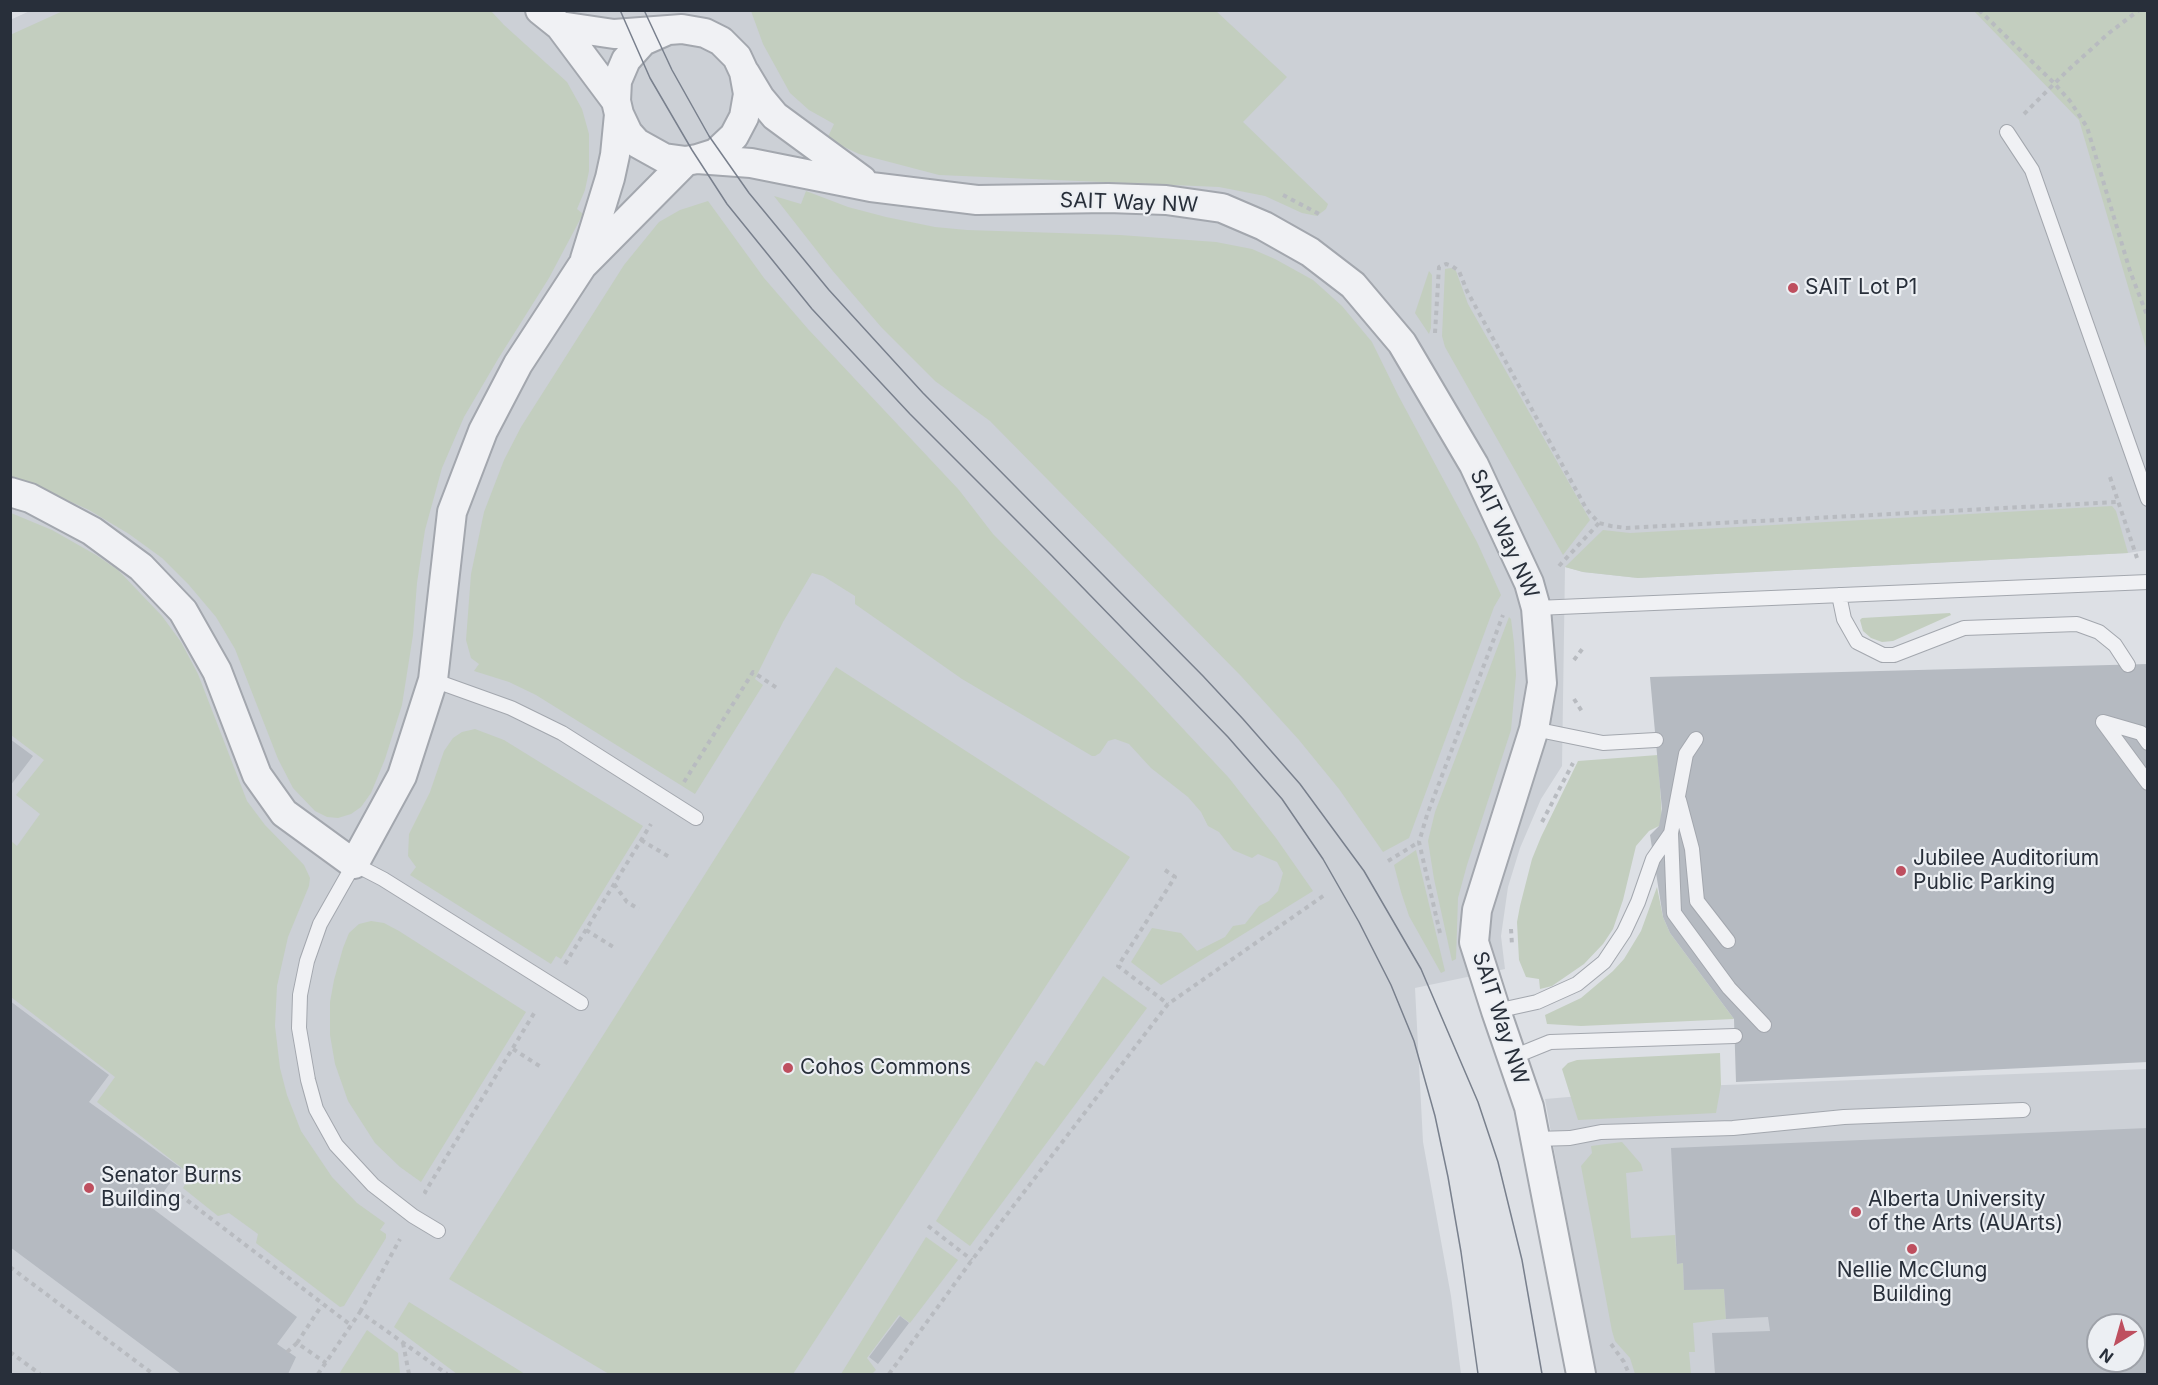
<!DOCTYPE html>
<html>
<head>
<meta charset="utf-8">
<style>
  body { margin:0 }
  #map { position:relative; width:2158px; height:1385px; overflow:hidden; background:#dde0e5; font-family:Inter,sans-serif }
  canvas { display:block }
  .frame { position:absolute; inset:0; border:12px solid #282f3a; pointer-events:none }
  .north { position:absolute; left:2086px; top:1313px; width:60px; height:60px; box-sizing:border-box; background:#eceff3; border:2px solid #9ea2a9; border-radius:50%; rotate:217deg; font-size:16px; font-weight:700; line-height:24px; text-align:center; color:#282f3a }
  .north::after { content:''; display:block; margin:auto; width:21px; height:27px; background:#be4f5f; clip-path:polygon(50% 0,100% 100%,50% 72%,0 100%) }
</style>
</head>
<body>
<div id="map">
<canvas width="2158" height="1385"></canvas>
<div class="frame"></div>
<div class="north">N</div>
</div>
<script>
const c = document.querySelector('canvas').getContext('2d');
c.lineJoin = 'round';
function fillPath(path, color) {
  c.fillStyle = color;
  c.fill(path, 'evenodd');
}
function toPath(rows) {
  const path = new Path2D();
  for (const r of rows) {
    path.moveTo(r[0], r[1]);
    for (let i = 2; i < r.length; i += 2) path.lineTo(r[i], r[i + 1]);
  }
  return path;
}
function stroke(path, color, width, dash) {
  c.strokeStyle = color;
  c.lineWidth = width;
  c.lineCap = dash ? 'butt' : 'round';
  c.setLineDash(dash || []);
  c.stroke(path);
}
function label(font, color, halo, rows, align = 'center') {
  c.font = font + ' Inter,sans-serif';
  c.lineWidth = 4.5;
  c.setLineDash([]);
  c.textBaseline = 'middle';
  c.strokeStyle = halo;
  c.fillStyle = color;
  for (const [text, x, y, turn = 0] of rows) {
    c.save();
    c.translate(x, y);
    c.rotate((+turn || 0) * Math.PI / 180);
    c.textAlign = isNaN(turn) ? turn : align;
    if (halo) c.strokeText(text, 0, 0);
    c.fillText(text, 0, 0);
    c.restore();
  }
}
fillPath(toPath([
  [32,10,2147,11,2147,550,2128,553,1638,578,1583,572,1565,567,1562,766,1541,799,1520,848,1508,887,1501,936,1505,969,1415,988,1423,1142,1451,1296,1461,1374,11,1374,10,20],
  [2147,1069,2147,1374,1594,1374,1545,1099,1698,1086],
  [2098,1325,2134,1325,2134,1361,2098,1361]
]), '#ccd0d6');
fillPath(toPath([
  [65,10,491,11,504,25,567,82,582,109,589,134,589,171,585,190,577,209,583,214,549,278,498,359,464,417,442,468,425,530,417,583,413,635,402,705,385,759,371,793,361,807,351,814,338,818,327,817,315,811,293,788,278,759,235,649,216,617,189,585,162,558,129,534,89,510,29,483,11,477,10,35],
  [751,11,1216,11,1287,77,1243,122,1328,204,1326,209,1317,216,1302,213,1265,196,1219,187,939,175,859,154,827,139,834,124,809,110,790,93,763,44],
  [1974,11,2147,11,2147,351,2079,120],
  [806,191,848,207,886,217,935,227,967,230,1120,235,1216,242,1252,249,1275,259,1313,280,1342,306,1372,342,1398,395,1477,542,1501,595,1494,607,1409,838,1383,852,1339,789,1299,740,1241,676,990,421,935,381,882,328,832,270,774,196,801,204],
  [708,201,764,278,808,329,959,490,993,534,1143,686,1229,778,1276,838,1313,891,1161,985,1131,962,1152,928,1181,933,1197,951,1225,937,1233,926,1245,924,1259,906,1269,901,1278,891,1283,873,1277,862,1258,854,1252,858,1233,850,1219,832,1208,826,1201,812,1188,797,1151,768,1129,744,1115,739,1108,741,1100,753,1095,756,1092,756,962,679,855,604,855,596,823,576,812,573,783,622,755,679,763,685,695,794,536,695,509,682,474,671,479,664,471,658,466,640,471,574,484,512,504,460,521,427,624,265,659,222,680,210],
  [1451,268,1456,271,1468,304,1590,520,1563,555,1445,347,1442,336,1445,269],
  [1429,271,1432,275,1431,328,1429,334,1415,313],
  [2112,506,2116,511,2128,553,1638,578,1583,572,1565,567,1603,530,1630,533],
  [11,513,52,530,96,555,118,570,162,616,181,642,198,674,247,801,265,825,304,865,310,878,309,886,288,937,277,986,275,1026,280,1068,287,1095,301,1131,332,1177,357,1203,385,1223,380,1230,386,1234,386,1238,344,1306,340,1307,256,1243,258,1234,229,1213,218,1216,183,1188,191,1175,97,1102,115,1077,11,997,11,841,17,846,40,814,16,795,44,760,11,735],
  [1950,613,1951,615,1893,641,1882,642,1871,638,1863,631,1860,620,1862,618],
  [1509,617,1511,619,1514,643,1516,675,1511,730,1467,865,1458,898,1456,959,1452,961,1434,879,1428,841,1435,812],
  [836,667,1130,857,793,1374,609,1374,449,1279],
  [475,729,504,740,643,826,561,959,556,956,551,964,410,875,416,867,408,856,409,834,430,792,444,751,453,738,462,732],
  [1658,755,1662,818,1659,826,1649,831,1636,846,1623,900,1613,929,1603,944,1584,964,1552,986,1540,989,1539,979,1526,977,1519,960,1517,922,1520,906,1532,859,1541,837,1578,761],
  [1416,850,1445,971,1441,973,1409,916,1401,892,1394,865],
  [1657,887,1663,917,1670,933,1734,1019,1581,1026,1547,1024,1545,1015,1581,998,1613,971,1624,959,1641,931],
  [371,921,384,923,399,931,526,1012,421,1182,400,1167,375,1143,348,1101,335,1064,330,1035,330,1002,334,980,343,948,349,933,359,924],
  [1103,976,1147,1008,970,1246,936,1221,1036,1061,1044,1066],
  [1720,1053,1721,1085,1716,1113,1578,1120,1562,1069,1568,1063,1577,1060],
  [1622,1142,1641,1164,1643,1171,1626,1173,1631,1238,1675,1235,1677,1264,1683,1263,1684,1290,1724,1289,1726,1319,1693,1323,1695,1352,1689,1352,1691,1374,1635,1374,1630,1358,1615,1341,1612,1331,1581,1166,1592,1153,1591,1146],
  [926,1237,958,1260,910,1323,899,1315,867,1358,876,1370,872,1374,841,1374],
  [409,1302,525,1374,457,1374,394,1327],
  [367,1330,398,1353,400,1374,339,1374]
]), '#c3cebf');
fillPath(toPath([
  [2148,664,2148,1062,1736,1082,1734,1019,1670,933,1663,917,1650,835,1659,826,1662,809,1650,677],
  [10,739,33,756,10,786],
  [10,1001,109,1075,89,1102,181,1168,152,1208,297,1317,277,1344,296,1357,288,1374,181,1374,10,1247],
  [2148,1128,2148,1374,1715,1374,1712,1333,1770,1331,1768,1317,1726,1319,1724,1289,1684,1290,1683,1263,1677,1264,1671,1148],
  [2098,1325,2134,1325,2134,1361,2098,1361],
  [900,1316,909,1323,878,1364,869,1357]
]), '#b5bac1');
const service = toPath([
  [2007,132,2032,170,2148,499],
  [1839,595,1844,619,1857,642,1883,655,1894,655,1964,628,2077,624,2099,632,2115,645,2128,665],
  [1536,608,2148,582],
  [433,680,511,708,562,733,696,818],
  [2103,722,2148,783],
  [2103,722,2141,733,2148,743],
  [1534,729,1603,743,1656,740],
  [1679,800,1692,849,1697,901,1728,941],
  [1671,833,1674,913,1729,988,1764,1025],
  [1496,1011,1537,1002,1577,984,1604,962,1624,932,1638,902,1653,859,1671,833,1686,754,1696,739],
  [1513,1057,1550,1042,1735,1036],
  [1536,1139,1570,1138,1601,1132,1733,1128,1844,1117,2023,1110],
  [438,1231,413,1216,373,1185,336,1145,316,1109,308,1080,299,1028,300,995,307,961,320,924,354,864,383,879,581,1003]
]);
const minor = toPath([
  [540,10,560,26,616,101],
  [560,26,614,34,682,29,705,33,721,41,737,57,744,72,748,94,744,117,734,136,716,153,697,159,686,161,664,158,637,143,628,133,619,114,616,101,617,81,626,60,643,41,668,30],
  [745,73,760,98,775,116,862,180],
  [697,159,751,163,871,187,977,200,1108,198,1166,200,1222,208,1264,226,1310,252,1353,285,1402,343,1474,465,1529,583,1536,608,1542,683,1534,729,1477,910,1474,942,1496,1011,1529,1107,1581,1374],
  [585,259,610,178,615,155,619,114],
  [10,492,30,498,92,531,141,567,183,611,217,671,257,775,284,813,354,864,402,776,433,680,452,512,483,431,518,364,582,266,686,161]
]);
stroke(service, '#a3a7ae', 16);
stroke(minor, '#a3a7ae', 32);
stroke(toPath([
  [1979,10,2054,83,2070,101,2087,127,2130,271,2148,318],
  [2024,114,2066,72,2109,33,2139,10],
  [1283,195,1321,215],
  [1435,333,1439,267,1446,264,1452,266,1459,271,1467,291,1587,510,1599,523,1611,526,1626,528,2118,502],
  [2110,477,2137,558],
  [1559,566,1599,523],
  [1574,660,1583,648],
  [1574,699,1583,713],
  [684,782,753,672,777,688],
  [1542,822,1573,763],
  [641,840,671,858],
  [1388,861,1419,842],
  [1165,870,1175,877,1118,966,1168,1004],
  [614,884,627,902,639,909],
  [1511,929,1512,945],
  [586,930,615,948],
  [1440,933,1419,842,1427,815,1503,615],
  [565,964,651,824],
  [513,1049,541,1067],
  [427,1193,425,1192,536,1010],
  [180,1195,352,1326],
  [928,1226,972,1260],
  [10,1267,153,1374],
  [360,1312,400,1239],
  [297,1343,322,1305],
  [403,1343,409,1374],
  [1611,1344,1624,1362,1629,1374],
  [10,1352,40,1374],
  [287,1352,297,1343,326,1363],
  [318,1374,360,1312,447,1374],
  [889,1374,972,1260,1168,1004,1326,894]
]), '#b8bbc0', 4, [4.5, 4.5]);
stroke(service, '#f0f1f4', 14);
stroke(minor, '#f0f1f4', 28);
stroke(toPath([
  [620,10,650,78,692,150,727,204,812,309,910,414,1052,556,1228,737,1282,799,1323,859,1359,922,1391,985,1414,1041,1435,1116,1448,1177,1461,1252,1478,1374],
  [644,10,672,70,709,136,749,193,829,290,923,393,1203,676,1243,719,1300,784,1364,871,1421,969,1478,1102,1498,1162,1522,1260,1542,1374]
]), '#79808d', 1.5);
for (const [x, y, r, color] of [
  [1793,288,6,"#be4f5f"],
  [1901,871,6,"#be4f5f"],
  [788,1068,6,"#be4f5f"],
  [89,1188,6,"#be4f5f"],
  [1856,1212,6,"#be4f5f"],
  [1912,1249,6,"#be4f5f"]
]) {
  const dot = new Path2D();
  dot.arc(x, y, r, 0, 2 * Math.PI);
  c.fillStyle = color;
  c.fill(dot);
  stroke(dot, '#eceff3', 2);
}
label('21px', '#282f3a', '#eceff3', [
  ["SAIT Way NW",1129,203,2],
  ["SAIT Way NW",1504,534,66],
  ["SAIT Way NW",1500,1018,72]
]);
label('21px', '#282f3a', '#eceff3', [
  ["SAIT Lot P1",1805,288],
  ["Jubilee Auditorium",1913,859],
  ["Public Parking",1913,883],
  ["Cohos Commons",800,1068],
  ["Senator Burns",101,1176],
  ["Building",101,1200],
  ["Alberta University",1868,1200],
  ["of the Arts (AUArts)",1868,1224],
  ["Nellie McClung",1912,1271,"center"],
  ["Building",1912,1295,"center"]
], 'left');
</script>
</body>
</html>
